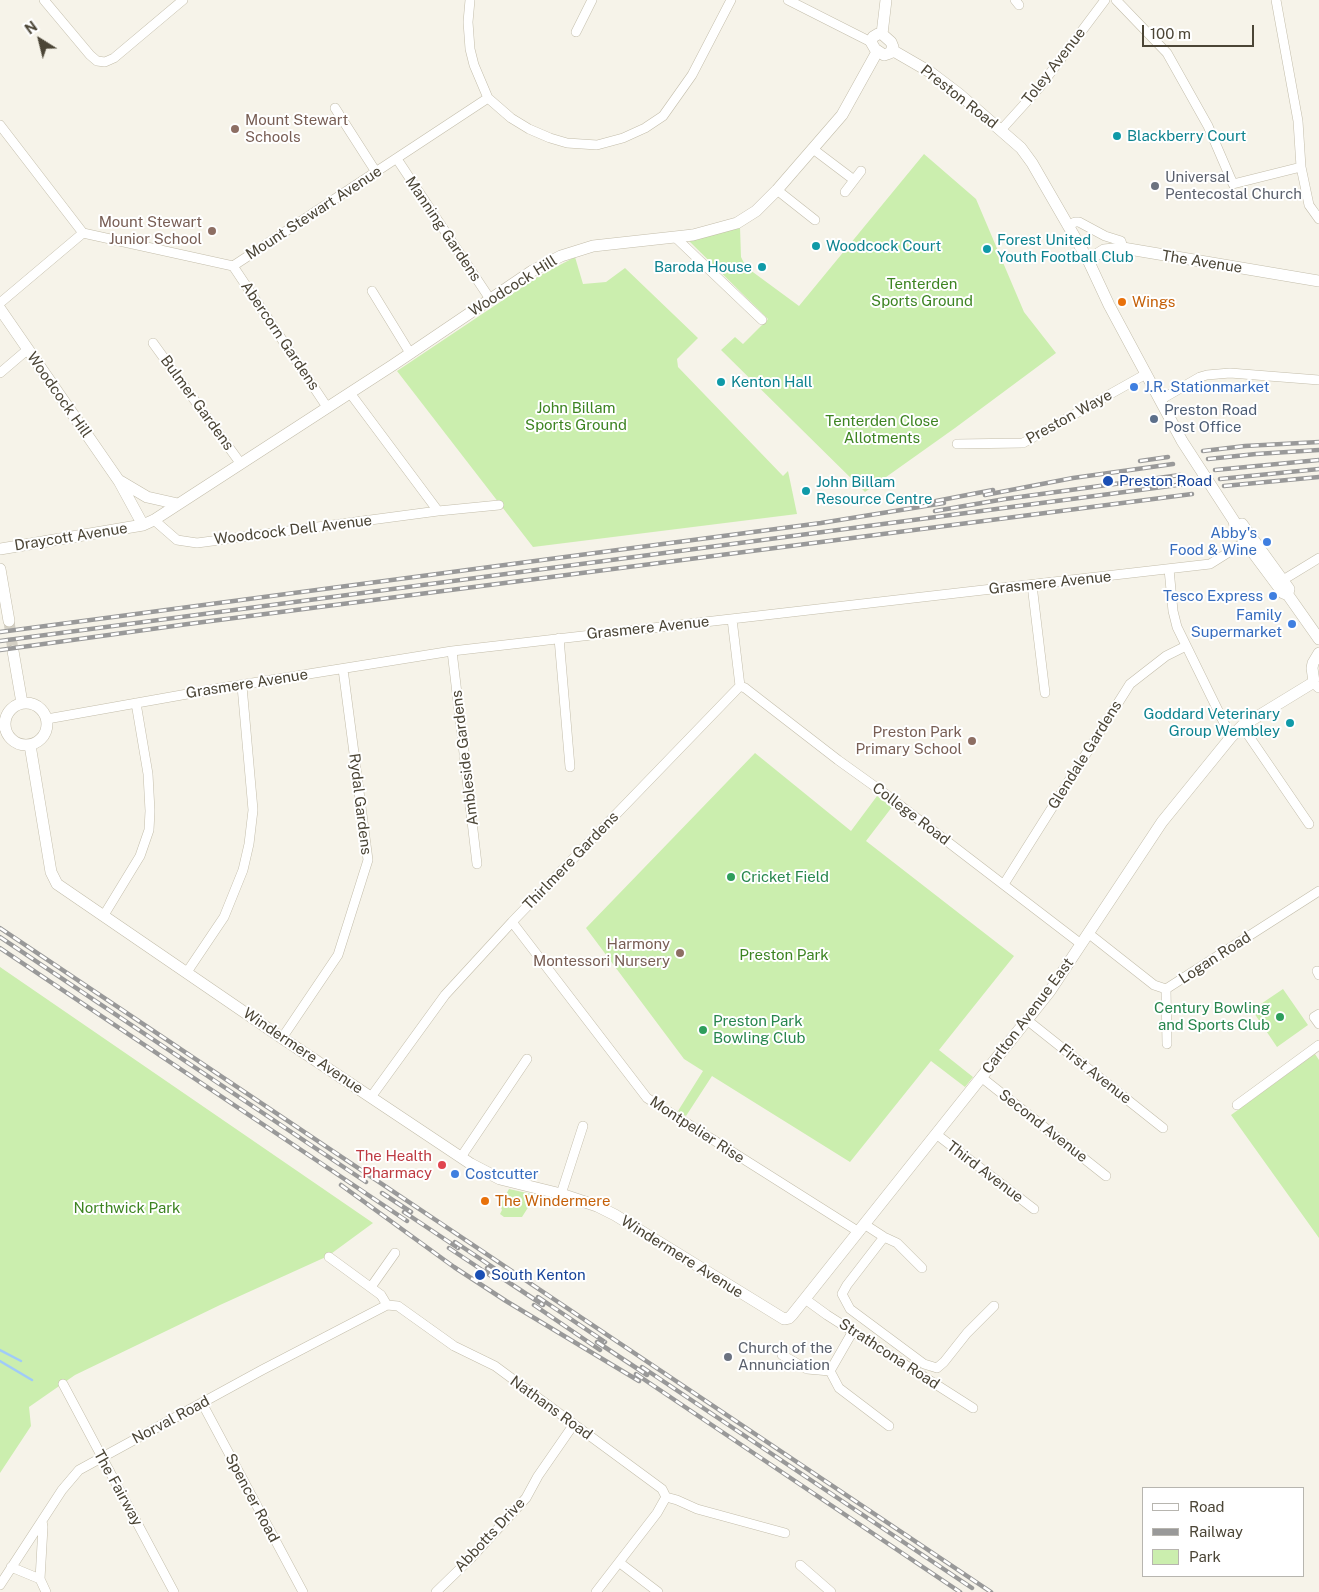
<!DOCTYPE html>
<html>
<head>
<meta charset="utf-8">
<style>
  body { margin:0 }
  #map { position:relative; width:1319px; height:1592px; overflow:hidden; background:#f6f3e9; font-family:"Public Sans",sans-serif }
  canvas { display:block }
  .legend { position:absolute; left:1142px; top:1487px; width:162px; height:90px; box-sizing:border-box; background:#fff; border:1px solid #b7b5af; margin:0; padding:6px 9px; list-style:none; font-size:15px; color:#4b4536 }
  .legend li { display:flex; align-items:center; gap:10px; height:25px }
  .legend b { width:25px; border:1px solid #b7b5af }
  .north { position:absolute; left:15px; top:15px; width:50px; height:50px; -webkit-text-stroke:4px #fff; paint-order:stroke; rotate:324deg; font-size:14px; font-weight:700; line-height:20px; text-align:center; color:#4b4536 }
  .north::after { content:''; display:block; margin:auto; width:18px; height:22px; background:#4b4536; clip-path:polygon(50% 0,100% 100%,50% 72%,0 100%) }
  .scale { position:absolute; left:1142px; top:25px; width:112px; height:22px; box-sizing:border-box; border:2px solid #4b4536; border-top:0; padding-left:6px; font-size:15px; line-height:18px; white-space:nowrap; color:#4b4536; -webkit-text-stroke:4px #fff; paint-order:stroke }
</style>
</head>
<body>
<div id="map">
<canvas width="1319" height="1592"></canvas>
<ul class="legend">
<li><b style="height:6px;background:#fff"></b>Road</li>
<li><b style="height:6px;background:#999"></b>Railway</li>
<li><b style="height:14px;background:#cbeeae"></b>Park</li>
</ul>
<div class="north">N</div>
<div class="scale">100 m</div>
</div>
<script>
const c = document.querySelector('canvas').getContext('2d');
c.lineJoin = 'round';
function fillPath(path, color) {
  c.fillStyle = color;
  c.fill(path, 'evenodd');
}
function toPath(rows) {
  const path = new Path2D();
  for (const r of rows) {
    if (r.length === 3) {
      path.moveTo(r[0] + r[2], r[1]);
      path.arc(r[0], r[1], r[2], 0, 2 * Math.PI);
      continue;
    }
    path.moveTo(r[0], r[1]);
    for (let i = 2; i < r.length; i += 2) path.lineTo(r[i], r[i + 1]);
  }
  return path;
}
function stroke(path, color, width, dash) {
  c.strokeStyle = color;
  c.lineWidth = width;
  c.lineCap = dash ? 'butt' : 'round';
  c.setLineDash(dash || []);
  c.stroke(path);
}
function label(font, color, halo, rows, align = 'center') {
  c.font = font + ' "Public Sans",sans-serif';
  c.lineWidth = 4;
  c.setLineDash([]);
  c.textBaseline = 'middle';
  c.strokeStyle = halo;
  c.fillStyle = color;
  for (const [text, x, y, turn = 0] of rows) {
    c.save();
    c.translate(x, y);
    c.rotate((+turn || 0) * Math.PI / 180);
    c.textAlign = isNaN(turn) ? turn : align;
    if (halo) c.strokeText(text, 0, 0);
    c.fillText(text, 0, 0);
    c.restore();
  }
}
fillPath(toPath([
  [924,154,976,199,1024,312,1056,353,955,428,865,492,721,350,735,337,743,344,768,319,688,240,740,227,741,257,746,267,799,306],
  [575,257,583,284,606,282,625,268,698,338,677,359,678,367,783,476,788,471,797,514,533,547,397,371,539,276],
  [755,753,851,831,877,796,892,807,866,841,1014,956,939,1050,973,1077,965,1087,931,1061,850,1162,712,1076,686,1116,678,1111,703,1071,684,1059,586,928],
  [0,967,373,1223,328,1256,220,1305,75,1375,29,1407,31,1426,0,1473],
  [1283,989,1308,1025,1277,1047,1252,1010],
  [1315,1054,1319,1060,1319,1238,1231,1115],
  [509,1189,536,1195,522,1217,504,1217,500,1214,502,1210,500,1205]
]), '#cbeeae');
stroke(toPath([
  [0,1350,21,1361],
  [0,1361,32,1380]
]), '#a0cbf8', 2.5);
stroke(toPath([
  [9,621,13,651]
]), '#d4d0c5', 11, [11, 5.5]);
const minor = toPath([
  [44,0,90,55,97,61,105,62,114,58,183,0],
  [470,0,468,22,470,49,474,65,488,98,511,118,529,129,550,138,567,143,597,145,623,138,645,128,663,116,692,75,731,0],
  [788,0,871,42],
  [1015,0,1019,5],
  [1116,0,1167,53,1208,126,1233,184,1301,167],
  [1276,0,1298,121,1301,167,1309,205,1319,219],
  [576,32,592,0],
  [335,108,376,172],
  [0,125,83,233],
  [1001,130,1039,88,1105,0],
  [813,149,854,180],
  [397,159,490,299],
  [777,190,815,220],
  [845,192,861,171],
  [1068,226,1075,222,1079,222,1105,236,1121,241,1123,248],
  [676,238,762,320],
  [233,266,327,407],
  [372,291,410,353],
  [0,303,83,233,233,266,488,98],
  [153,343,241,464],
  [0,373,27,350],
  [350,393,438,511],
  [1160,400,1200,377,1207,375,1230,373,1319,380],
  [957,444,1023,443,1146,374],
  [154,520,177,540,197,543,438,511,499,505],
  [1169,569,1173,611,1177,627,1231,737],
  [1283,580,1319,558],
  [1032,585,1045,693],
  [559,638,570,767],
  [452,651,477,864],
  [740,686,745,688,838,760,884,793,1081,944],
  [47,719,221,688,452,651,1210,564,1245,542],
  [0,726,5,725],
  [1242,726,1309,824],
  [1004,884,1130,684,1166,656,1186,646],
  [104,915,140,856,149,830,150,811,148,774,136,703],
  [512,922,647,1098,859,1232],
  [1088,933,1154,985,1166,989,1319,891],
  [1317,971,1319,975],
  [187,972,224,917,243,870,249,844,253,810,242,686],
  [1166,989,1167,1044],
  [1319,1014,1314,1017,1319,1024],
  [1027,1020,1163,1128],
  [282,1038,338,955,368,860,343,669],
  [981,1077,1106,1176],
  [371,1097,445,995,512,922,740,686,732,619],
  [1237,1105,1319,1045],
  [936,1134,1034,1209],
  [461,1157,527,1059],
  [561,1194,583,1126],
  [864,1224,884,1237,897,1243,922,1268],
  [884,1237,847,1285,842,1294,850,1309,924,1364,937,1368,944,1362,967,1333,994,1306],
  [329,1257,381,1295,387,1305],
  [371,1287,395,1253],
  [805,1299,827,1315,973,1408],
  [853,1331,830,1371,839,1388,889,1426],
  [782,1355,807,1369,830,1371],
  [63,1384,174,1592],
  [202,1403,303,1592],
  [42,1521,43,1527,40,1579,46,1592],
  [620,1563,658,1592],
  [800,1565,831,1592],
  [11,1567,40,1579],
  [0,1585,62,1490,79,1470,262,1370,387,1305,398,1306,454,1346,495,1366,662,1489,666,1497,677,1500,697,1509,785,1533],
  [436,1592,471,1558,526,1498,538,1476,574,1424],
  [596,1592,657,1513,666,1497]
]);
const tertiary = toPath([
  [878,34,882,34,891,42,893,47,890,53,884,55,875,49,871,42,873,37,878,34],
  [882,34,886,0],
  [892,50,930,72,959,94,1021,148,1032,163,1088,260,1109,305,1182,441,1234,521,1235,526,1245,542,1283,593,1288,595,1319,639],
  [1088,260,1104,250,1123,248,1319,281],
  [0,309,119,481,143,525],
  [120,481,147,497,178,504],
  [1242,524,1289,589,1288,593],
  [0,549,143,525,154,520,393,365,532,271,561,256,593,246,693,235,737,223,756,211,777,190,842,115,877,52],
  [0,569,9,621],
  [13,651,22,703],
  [1319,687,1314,682,1312,668,1313,663,1319,653],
  [26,724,21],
  [30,745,51,872,57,884,282,1038,471,1164,500,1179,561,1194,597,1206,615,1215,784,1319,789,1318,792,1315,1050,991,1162,822,1231,737,1242,726,1314,682]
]);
stroke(minor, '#c3bdaa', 10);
stroke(tertiary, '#c3bdaa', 12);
stroke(minor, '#fff', 9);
stroke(tertiary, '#fff', 11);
const rail = toPath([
  [1203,451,1245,446,1319,442],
  [1208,459,1256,454,1319,450],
  [1140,461,1168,457],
  [1215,470,1319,460],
  [1220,479,1319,469],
  [1224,486,1319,477],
  [985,495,1073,478,1173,464],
  [936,501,993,490],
  [935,511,1005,499,1180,475],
  [0,632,821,523,944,503],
  [0,641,1185,484],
  [0,650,188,624,1192,494],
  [0,928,991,1592],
  [0,937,366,1182],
  [0,948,407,1221],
  [341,1185,454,1267,506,1301,639,1381],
  [382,1193,411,1212],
  [404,1212,458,1248],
  [455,1242,494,1268],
  [449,1248,491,1276],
  [487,1268,543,1305],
  [538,1297,605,1342],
  [534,1305,600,1350],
  [597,1342,647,1375],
  [642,1367,972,1588],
  [636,1374,960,1592]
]);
stroke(rail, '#999', 4.5);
stroke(rail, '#fff', 2.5, [8]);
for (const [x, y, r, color] of [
  [235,129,5,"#8d6e63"],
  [1117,136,5,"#0f9aa8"],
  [1155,186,5,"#6b7280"],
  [212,231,5,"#8d6e63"],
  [816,246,5,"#0f9aa8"],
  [987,249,5,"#0f9aa8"],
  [762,267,5,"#0f9aa8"],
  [1122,302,5,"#e8710a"],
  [721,382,5,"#0f9aa8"],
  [1134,387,5,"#3f7fe0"],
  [1154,419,5,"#5c6f8a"],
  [1108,481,6,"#1a4fb4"],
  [806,491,5,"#0f9aa8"],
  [1267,542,5,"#3f7fe0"],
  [1273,596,5,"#3f7fe0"],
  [1292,624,5,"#3f7fe0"],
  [1290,723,5,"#0f9aa8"],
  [972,741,5,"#8d6e63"],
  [731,877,5,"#2e9e5b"],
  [680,953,5,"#8d6e63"],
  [1280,1017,5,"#2e9e5b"],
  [703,1030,5,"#2e9e5b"],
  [442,1165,5,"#e0444e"],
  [455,1174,5,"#3f7fe0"],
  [485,1201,5,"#e8710a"],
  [480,1275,6,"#1a4fb4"],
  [728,1357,5,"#6b7280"]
]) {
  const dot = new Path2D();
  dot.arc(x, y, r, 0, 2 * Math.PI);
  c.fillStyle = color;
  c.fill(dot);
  stroke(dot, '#fff', 2);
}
label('15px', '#4b4536', '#fff', [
  ["Toley Avenue",1054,66,-52],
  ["Preston Road",959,97,38],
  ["Mount Stewart Avenue",314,213,-33],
  ["Manning Gardens",443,229,56],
  ["The Avenue",1202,262,9],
  ["Woodcock Hill",513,286,-32],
  ["Abercorn Gardens",280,336,56],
  ["Woodcock Hill",59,395,55],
  ["Bulmer Gardens",197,403,54],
  ["Preston Waye",1069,417,-29],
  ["Woodcock Dell Avenue",293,530,-7],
  ["Draycott Avenue",71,537,-9],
  ["Grasmere Avenue",1050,583,-6],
  ["Grasmere Avenue",648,628,-6],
  ["Grasmere Avenue",247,684,-9],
  ["Glendale Gardens",1085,755,-58],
  ["Ambleside Gardens",465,758,-97],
  ["Rydal Gardens",360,804,83],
  ["College Road",911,814,37],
  ["Thirlmere Gardens",571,861,-46],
  ["Logan Road",1215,958,-33],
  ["Carlton Avenue East",1028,1016,-53],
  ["Windermere Avenue",303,1051,34],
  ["First Avenue",1095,1074,38],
  ["Second Avenue",1043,1126,38],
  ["Montpelier Rise",697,1130,33],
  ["Third Avenue",985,1172,37],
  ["Windermere Avenue",682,1257,32],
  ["Strathcona Road",889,1354,33],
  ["Nathans Road",551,1408,36],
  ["Norval Road",171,1420,-28],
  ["The Fairway",118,1488,61],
  ["Spencer Road",252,1498,62],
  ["Abbotts Drive",490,1535,-47]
]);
label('15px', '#785e54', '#fff', [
  ["Mount Stewart",245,120,"left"],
  ["Schools",245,137,"left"],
  ["Mount Stewart",202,222],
  ["Junior School",202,239],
  ["Preston Park",962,732],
  ["Primary School",962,749],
  ["Harmony",670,944],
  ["Montessori Nursery",670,961]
], 'right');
label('15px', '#0d838f', '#fff', [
  ["Blackberry Court",1127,136],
  ["Forest United",997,240],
  ["Youth Football Club",997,257],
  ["Woodcock Court",826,246],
  ["Baroda House",752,267,"right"],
  ["Kenton Hall",731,382],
  ["John Billam",816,482],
  ["Resource Centre",816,499],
  ["Goddard Veterinary",1280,714,"right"],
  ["Group Wembley",1280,731,"right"]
], 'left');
label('15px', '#5b616d', '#fff', [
  ["Universal",1165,177],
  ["Pentecostal Church",1165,194],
  ["Church of the",738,1348],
  ["Annunciation",738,1365]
], 'left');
label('15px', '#3d8422', '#fff', [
  ["Tenterden",922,284],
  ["Sports Ground",922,301],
  ["John Billam",576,408],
  ["Sports Ground",576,425],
  ["Tenterden Close",882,421],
  ["Allotments",882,438],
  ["Preston Park",784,955],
  ["Northwick Park",127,1208]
]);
label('15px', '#c56008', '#fff', [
  ["Wings",1132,302],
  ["The Windermere",495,1201]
], 'left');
label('15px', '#366cbe', '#fff', [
  ["J.R. Stationmarket",1144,387,"left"],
  ["Abby's",1257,533],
  ["Food & Wine",1257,550],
  ["Tesco Express",1263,596],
  ["Family",1282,615],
  ["Supermarket",1282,632],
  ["Costcutter",465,1174,"left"]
], 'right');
label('15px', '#4e5e75', '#fff', [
  ["Preston Road",1164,410],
  ["Post Office",1164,427]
], 'left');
label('15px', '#164399', '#fff', [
  ["Preston Road",1119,481],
  ["South Kenton",491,1275]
], 'left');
label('15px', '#27864d', '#fff', [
  ["Cricket Field",741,877],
  ["Century Bowling",1270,1008,"right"],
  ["and Sports Club",1270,1025,"right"],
  ["Preston Park",713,1021],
  ["Bowling Club",713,1038]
], 'left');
label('15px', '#be3a42', '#fff', [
  ["The Health",432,1156],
  ["Pharmacy",432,1173]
], 'right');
</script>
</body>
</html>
